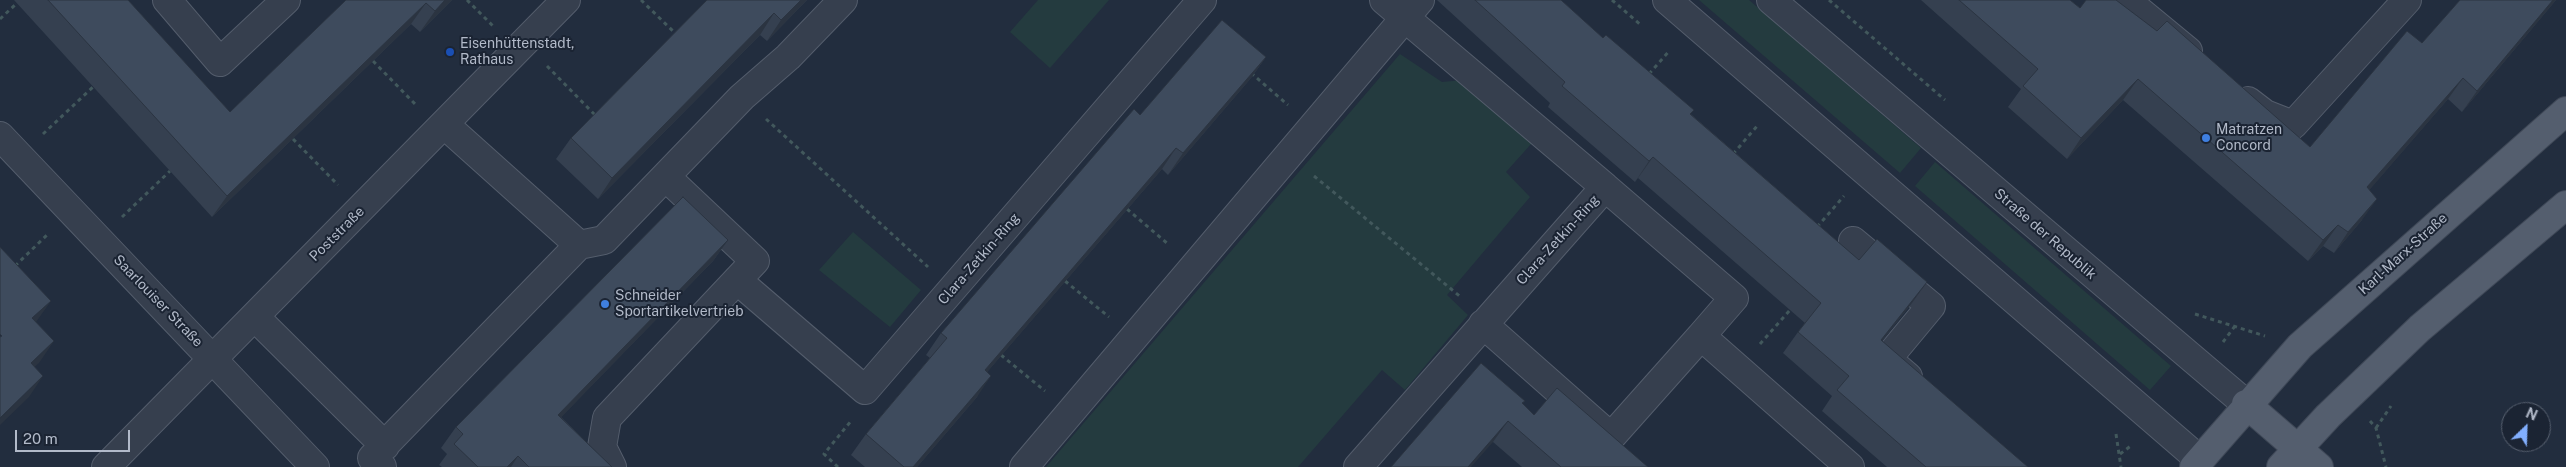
<!DOCTYPE html>
<html>
<head>
<meta charset="utf-8">
<style>
  body { margin:0 }
  #map { position:relative; width:2566px; height:467px; overflow:hidden; background:#222d3e; font-family:"Public Sans",sans-serif }
  canvas { display:block }
  .north { position:absolute; left:2501px; top:402px; width:50px; height:50px; box-sizing:border-box; background:#1b2433; border:1px solid #57606f; border-radius:50%; rotate:24deg; font-size:14px; font-weight:700; line-height:20px; text-align:center; color:#b2bac9 }
  .north::after { content:''; display:block; margin:auto; width:18px; height:22px; background:#82affe; clip-path:polygon(50% 0,100% 100%,50% 72%,0 100%) }
  .scale { position:absolute; left:15px; top:430px; width:115px; height:22px; box-sizing:border-box; border:2px solid #b2bac9; border-top:0; padding-left:6px; font-size:15px; line-height:18px; white-space:nowrap; color:#b2bac9; -webkit-text-stroke:4px #1b2433; paint-order:stroke }
</style>
</head>
<body>
<div id="map">
<canvas width="2566" height="467"></canvas>
<div class="north">N</div>
<div class="scale">20 m</div>
</div>
<script>
const c = document.querySelector('canvas').getContext('2d');
c.lineJoin = 'round';
function fillPath(path, color) {
  c.fillStyle = color;
  c.fill(path, 'evenodd');
}
function toPath(rows) {
  const path = new Path2D();
  for (const r of rows) {
    path.moveTo(r[0], r[1]);
    for (let i = 2; i < r.length; i += 2) path.lineTo(r[i], r[i + 1]);
  }
  return path;
}
function stroke(path, color, width, dash) {
  c.strokeStyle = color;
  c.lineWidth = width;
  c.lineCap = dash ? 'butt' : 'round';
  c.setLineDash(dash || []);
  c.stroke(path);
}
function label(font, color, halo, rows, align = 'center') {
  c.font = font + ' "Public Sans",sans-serif';
  c.lineWidth = 4;
  c.setLineDash([]);
  c.textBaseline = 'middle';
  c.strokeStyle = halo;
  c.fillStyle = color;
  for (const [text, x, y, turn = 0] of rows) {
    c.save();
    c.translate(x, y);
    c.rotate((+turn || 0) * Math.PI / 180);
    c.textAlign = isNaN(turn) ? turn : align;
    if (halo) c.strokeText(text, 0, 0);
    c.fillText(text, 0, 0);
    c.restore();
  }
}
fillPath(toPath([
  [1038,0,1109,0,1050,68,1010,32],
  [1699,0,1749,0,1921,148,1900,173],
  [1400,54,1442,82,1463,80,1532,143,1506,172,1530,197,1447,295,1468,315,1405,390,1382,370,1298,467,1046,467],
  [1935,162,2171,366,2150,390,1915,186],
  [853,232,921,290,890,327,819,270]
]), '#243b3f');
const minor = toPath([
  [167,0,220,62,286,0],
  [1667,0,2200,460],
  [1771,0,2246,404],
  [2126,0,2188,51],
  [2248,101,2265,114,2293,125,2407,0],
  [444,124,579,245,604,240,742,97,788,57,843,0],
  [0,136,315,467],
  [1605,187,1734,298,1701,336,1850,467],
  [1853,241,1931,306,1887,359,1908,377],
  [737,280,865,390,1202,0],
  [255,317,385,446],
  [1483,324,1611,437,1701,336],
  [106,467,566,0],
  [382,467,372,458,579,245],
  [612,467,602,447,607,418,755,261,666,177],
  [1024,467,1420,0],
  [1358,467,1605,187,1384,0]
]);
const major = toPath([
  [2246,404,2319,467],
  [2194,467,2300,346,2566,111],
  [2281,467,2328,416,2420,328,2566,205]
]);
stroke(minor, '#545d6c', 30);
stroke(major, '#3f4857', 30);
stroke(toPath([
  [467,0,493,26],
  [641,0,677,35],
  [1612,0,1642,26],
  [1829,0,1945,100],
  [0,19,17,3],
  [373,61,416,105],
  [547,66,597,117],
  [1251,73,1288,105],
  [1649,74,1670,50],
  [766,119,928,267],
  [43,134,94,86],
  [293,139,338,185],
  [1733,154,1758,125],
  [1314,176,1462,298],
  [1127,209,1168,244],
  [122,217,170,171],
  [1817,227,1844,196],
  [15,266,48,234],
  [1065,281,1109,317],
  [2195,314,2265,336],
  [2223,342,2235,326],
  [1760,344,1790,310],
  [1001,355,1045,391],
  [2370,421,2376,428,2386,467],
  [2376,428,2391,406],
  [2116,434,2121,467],
  [2120,454,2132,445],
  [838,467,824,454,851,421]
]), '#42585c', 3, [4, 4]);
stroke(minor, '#363f4e', 28);
stroke(major, '#545e6e', 28);
fillPath(toPath([
  [14,0,128,0,230,112,346,0,452,0,420,32,411,24,212,217],
  [707,0,807,0,767,41,760,35,598,199,556,159,571,138],
  [1437,0,1561,0,1603,38,1859,260,1912,303,1882,341,2028,467,1887,467,1822,411,1832,396,1783,353,1798,332,1805,323,1638,178,1635,182,1548,107,1550,103],
  [1921,0,2070,0,2080,8,2310,147,2422,43,2460,0,2556,0,2462,112,2448,99,2369,190,2362,220,2334,253,2323,246,2308,261,2123,100,2067,159,2008,107,2021,89],
  [1266,57,1251,78,1168,175,1162,169,987,372,977,397,917,467,865,467,851,455,866,434,930,358,926,355,941,333,1140,115],
  [728,240,713,261,561,417,612,467,442,467,439,465,447,454,441,448,456,427],
  [1523,404,1534,415,1648,467,1522,467,1493,442,1391,467]
]), '#354050');
fillPath(toPath([
  [445,0,452,0,420,32,435,11],
  [801,0,807,0,767,41,781,20],
  [2553,0,2556,0,2462,112,2477,91],
  [426,3,411,24,212,217,227,196],
  [774,13,760,35,598,199,612,178],
  [1266,57,1251,78,1168,175,1183,153],
  [2463,78,2448,99,2353,209,2367,187],
  [2138,79,2123,100,2067,159,2081,138],
  [1176,148,1162,169,970,392,985,370],
  [1653,157,1638,178,1635,182,1649,161],
  [2377,199,2362,220,2334,253,2348,232],
  [2338,225,2323,246,2308,261,2323,240],
  [728,240,713,261,543,436,558,415],
  [1927,282,1912,303,1866,361,1881,340],
  [51,301,36,322,32,318],
  [54,341,39,363,16,384,31,363],
  [43,376,29,397,0,425,0,418],
  [991,376,977,397,917,467,913,467],
  [1508,421,1493,442,1471,467,1468,467],
  [518,456,511,467,507,467]
]), '#2b3441');
const building = toPath([
  [48,0,128,0,230,112,346,0,445,0,435,11,426,3,227,196,48,0],
  [707,0,801,0,781,20,774,13,612,178,571,138,707,0],
  [1475,0,1561,0,1603,38,1606,35,1694,110,1690,114,1859,260,1877,239,1927,282,1881,340,2028,467,1926,467,1837,390,1849,376,1798,332,1821,303,1653,157,1649,161,1562,86,1565,82,1475,0],
  [1959,0,2070,0,2080,8,2086,0,2116,0,2157,31,2167,21,2310,147,2407,31,2422,43,2460,0,2553,0,2477,91,2463,78,2367,187,2377,199,2348,232,2338,225,2323,240,2138,79,2081,138,2023,86,2038,69,1959,0],
  [1222,20,1266,57,1183,153,1176,148,985,370,991,376,913,467,904,467,866,434,947,338,941,333,1134,109,1140,115,1222,20],
  [683,197,728,240,558,415,612,467,529,467,518,456,507,467,478,467,454,444,463,434,456,427,683,197],
  [0,247,51,301,32,318,54,341,31,363,43,376,0,418,0,337,2,336,0,334,0,247],
  [1481,363,1525,401,1522,403,1534,415,1557,388,1648,467,1561,467,1508,421,1468,467,1391,467,1481,363]
]);
fillPath(building, '#3e4b5d');
stroke(building, '#2b3441', 1);
for (const [x, y, r, color] of [
  [450,52,5,"#1a4fb4"],
  [2206,138,5,"#3f7fe0"],
  [605,304,5,"#3f7fe0"]
]) {
  const dot = new Path2D();
  dot.arc(x, y, r, 0, 2 * Math.PI);
  c.fillStyle = color;
  c.fill(dot);
  stroke(dot, '#1b2433', 2);
}
label('14px', '#b2bac9', '#1b2433', [
  ["Eisenhüttenstadt,",460,44],
  ["Rathaus",460,60],
  ["Matratzen",2216,130],
  ["Concord",2216,146],
  ["Schneider",615,296],
  ["Sportartikelvertrieb",615,312]
], 'left');
label('14px', '#b2bac9', '#1b2433', [
  ["Poststraße",337,234,-45],
  ["Straße der Republik",2045,234,41],
  ["Clara-Zetkin-Ring",1558,240,-48],
  ["Karl-Marx-Straße",2403,254,-42],
  ["Clara-Zetkin-Ring",979,259,-49],
  ["Saarlouiser Straße",158,301,46]
]);
</script>
</body>
</html>
